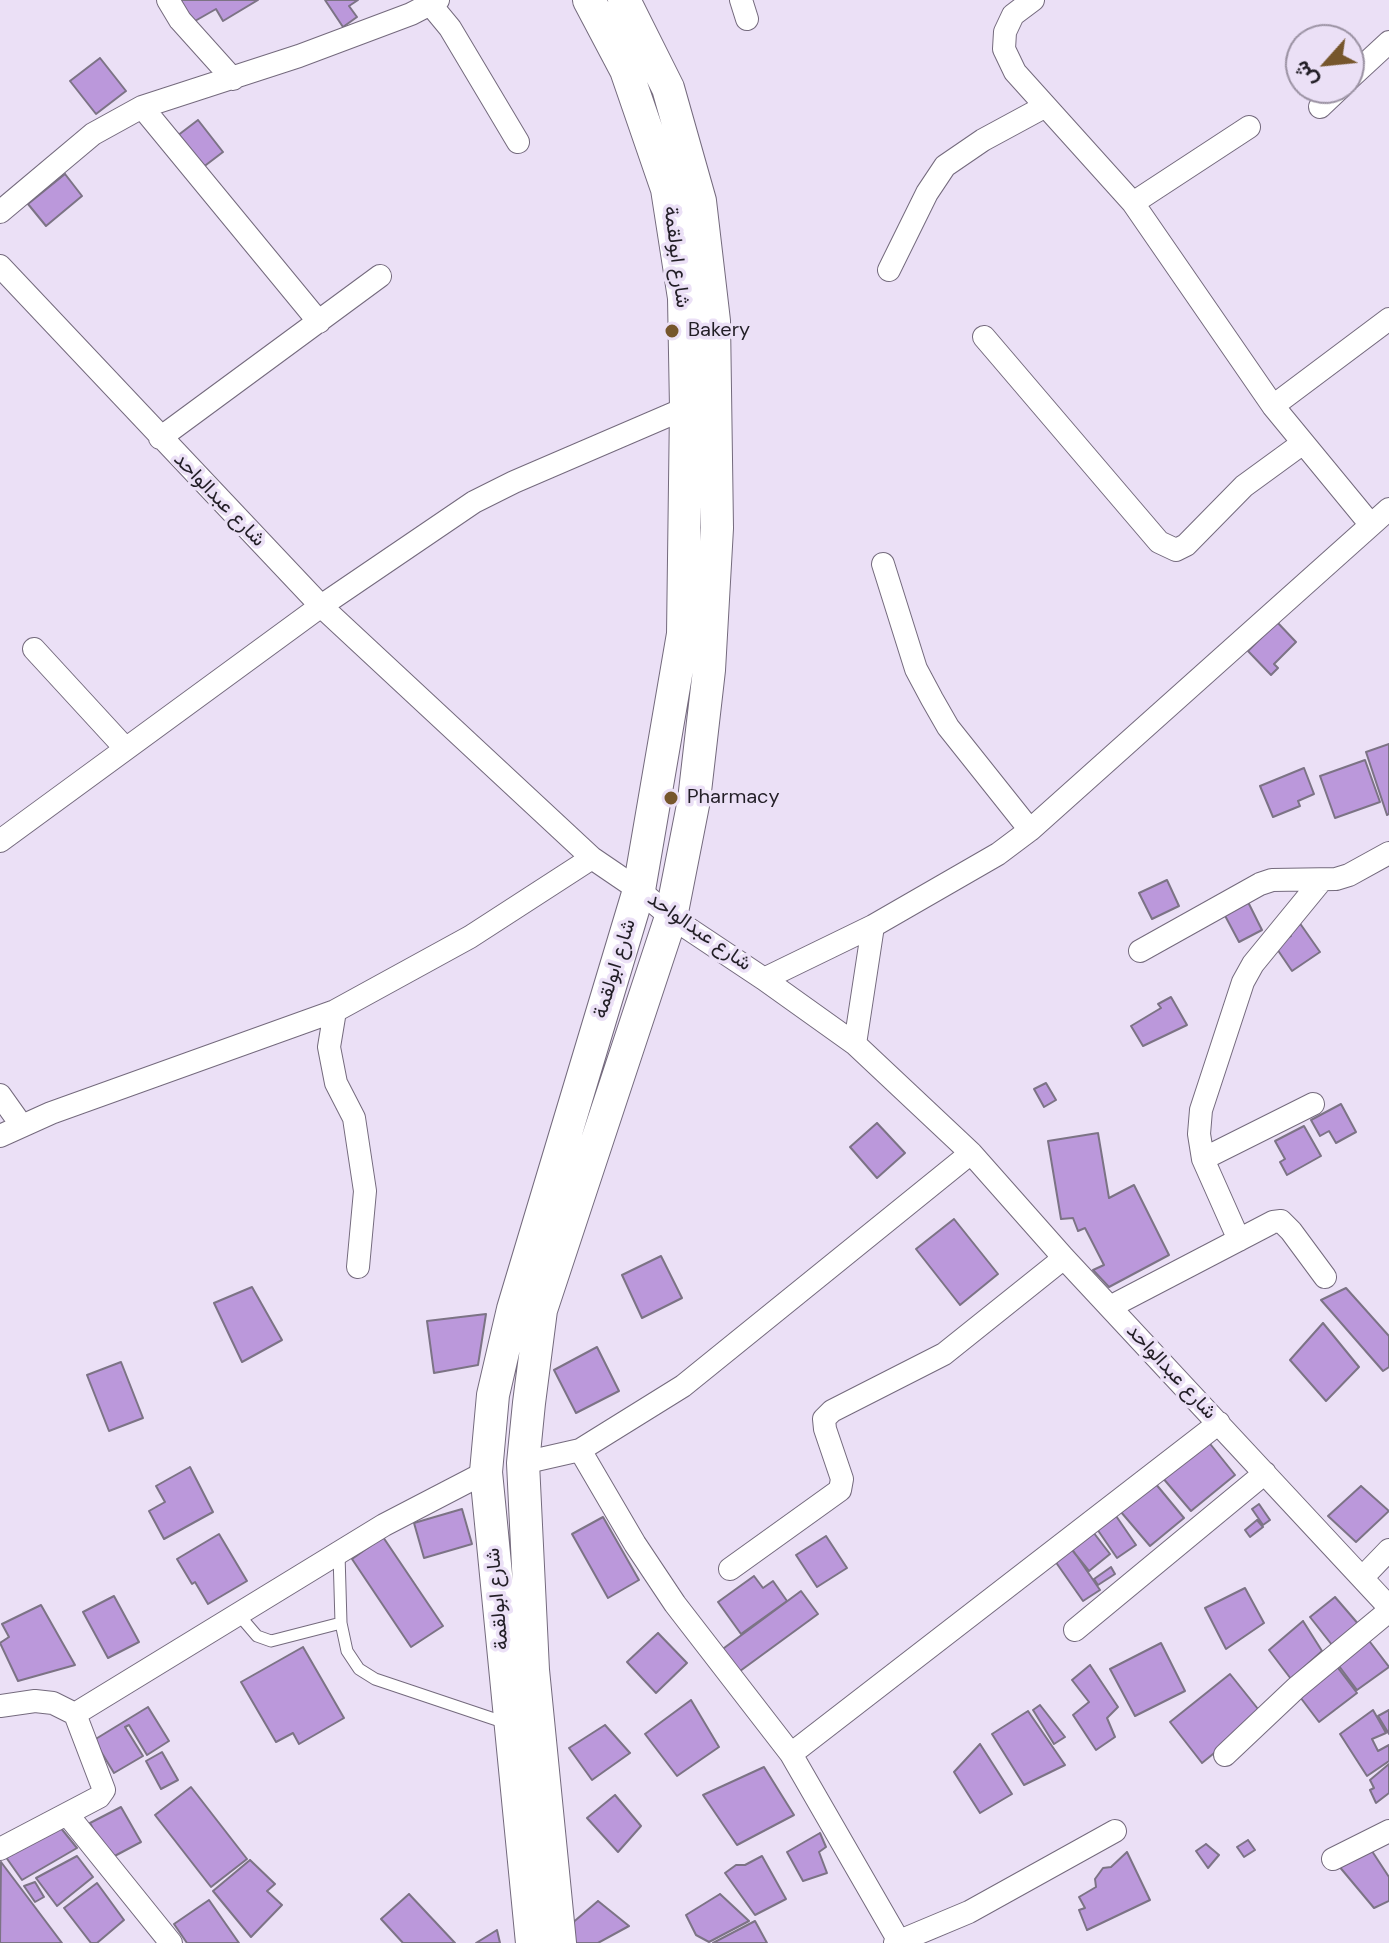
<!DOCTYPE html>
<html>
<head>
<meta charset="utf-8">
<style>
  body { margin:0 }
  #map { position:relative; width:1389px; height:1943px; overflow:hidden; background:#ebe0f6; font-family:"DM Sans",Vazirmatn,sans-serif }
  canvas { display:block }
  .north { position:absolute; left:1285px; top:24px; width:80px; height:80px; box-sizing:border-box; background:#ebe0f6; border:2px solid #9b92a3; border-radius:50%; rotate:243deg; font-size:22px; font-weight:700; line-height:32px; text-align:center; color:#221e26 }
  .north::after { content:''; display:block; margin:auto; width:28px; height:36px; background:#76562c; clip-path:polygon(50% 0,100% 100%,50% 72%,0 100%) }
</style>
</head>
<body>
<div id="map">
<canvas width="1389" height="1943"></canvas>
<div class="north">ش</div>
</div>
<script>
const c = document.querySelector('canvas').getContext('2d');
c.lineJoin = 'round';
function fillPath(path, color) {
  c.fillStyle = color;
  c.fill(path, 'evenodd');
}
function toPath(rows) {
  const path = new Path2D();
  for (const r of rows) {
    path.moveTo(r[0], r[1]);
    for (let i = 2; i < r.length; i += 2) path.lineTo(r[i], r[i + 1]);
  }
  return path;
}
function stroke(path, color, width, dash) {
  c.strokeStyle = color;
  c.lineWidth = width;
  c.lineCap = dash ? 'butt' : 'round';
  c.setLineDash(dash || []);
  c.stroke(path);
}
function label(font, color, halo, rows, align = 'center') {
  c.font = font + ' "DM Sans",Vazirmatn,sans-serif';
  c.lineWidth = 7;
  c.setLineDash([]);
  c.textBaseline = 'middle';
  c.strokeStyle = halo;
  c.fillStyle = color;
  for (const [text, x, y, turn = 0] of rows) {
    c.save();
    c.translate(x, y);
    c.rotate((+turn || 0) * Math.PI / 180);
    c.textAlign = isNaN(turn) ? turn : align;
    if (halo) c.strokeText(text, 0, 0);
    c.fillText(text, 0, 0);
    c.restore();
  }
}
const building = toPath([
  [173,0,258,0,223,21,216,9,188,25,173,0],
  [325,0,358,0,349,6,357,17,343,27,325,0],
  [100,58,126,91,96,114,70,81,100,58],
  [198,120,223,152,202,168,177,136,198,120],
  [65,174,82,196,46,226,28,204,65,174],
  [1277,622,1296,642,1274,664,1278,668,1271,675,1248,651,1277,622],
  [1389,744,1389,814,1387,815,1366,752,1389,744],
  [1365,760,1380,802,1335,818,1320,776,1365,760],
  [1304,768,1314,794,1298,801,1300,806,1273,817,1260,786,1304,768],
  [1167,880,1179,906,1152,919,1139,893,1167,880],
  [1246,898,1262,930,1239,942,1222,910,1246,898],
  [1299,922,1320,952,1292,971,1275,946,1291,936,1287,930,1299,922],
  [1171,997,1187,1025,1143,1046,1131,1026,1161,1008,1158,1004,1171,997],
  [1046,1083,1056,1100,1044,1107,1034,1089,1046,1083],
  [1341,1104,1356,1132,1336,1143,1329,1131,1320,1136,1311,1120,1341,1104],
  [877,1123,905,1153,877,1178,850,1147,877,1123],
  [1304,1126,1321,1156,1287,1175,1280,1162,1285,1159,1275,1141,1304,1126],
  [1098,1133,1109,1198,1134,1185,1169,1255,1109,1287,1093,1270,1104,1265,1085,1228,1078,1231,1073,1218,1061,1219,1048,1141,1098,1133],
  [954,1219,998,1274,960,1305,916,1249,954,1219],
  [661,1256,682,1298,642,1318,622,1275,661,1256],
  [252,1287,282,1340,242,1362,214,1303,252,1287],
  [1346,1288,1389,1336,1389,1367,1383,1371,1321,1300,1346,1288],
  [486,1314,478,1365,434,1373,427,1321,486,1314],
  [1323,1323,1359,1367,1326,1401,1290,1360,1323,1323],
  [597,1347,619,1391,576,1413,554,1370,597,1347],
  [121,1362,143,1418,109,1431,87,1375,121,1362],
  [1207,1440,1235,1475,1191,1511,1162,1477,1207,1440],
  [190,1467,213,1512,164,1539,149,1511,165,1502,156,1486,190,1467],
  [1155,1483,1184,1518,1150,1546,1121,1512,1155,1483],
  [1361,1486,1389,1511,1356,1542,1328,1516,1361,1486],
  [1259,1504,1270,1520,1263,1525,1252,1509,1259,1504],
  [462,1509,472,1544,424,1558,414,1523,462,1509],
  [1114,1513,1136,1545,1117,1558,1095,1526,1114,1513],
  [603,1517,639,1580,608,1598,572,1534,603,1517],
  [1257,1520,1263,1527,1250,1537,1245,1530,1257,1520],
  [1090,1528,1110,1554,1089,1571,1068,1545,1090,1528],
  [219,1534,247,1581,208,1604,195,1582,192,1584,177,1559,219,1534],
  [826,1536,847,1568,817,1587,796,1555,826,1536],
  [383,1537,443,1626,411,1647,352,1559,383,1537],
  [1072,1549,1100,1590,1083,1601,1055,1561,1072,1549],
  [1111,1567,1115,1574,1098,1585,1094,1579,1111,1567],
  [754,1576,763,1588,773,1581,787,1601,741,1634,718,1602,754,1576],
  [1245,1588,1264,1623,1226,1649,1205,1608,1245,1588],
  [801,1591,818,1614,736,1674,720,1651,801,1591],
  [114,1596,139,1642,108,1658,83,1612,114,1596],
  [1335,1597,1360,1626,1332,1645,1310,1617,1335,1597],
  [41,1605,75,1665,18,1681,0,1643,9,1637,2,1624,41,1605],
  [1303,1621,1322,1651,1291,1679,1269,1650,1303,1621],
  [658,1633,687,1663,656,1693,627,1662,658,1633],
  [1367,1638,1389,1667,1357,1690,1336,1662,1367,1638],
  [1161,1643,1185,1691,1135,1716,1110,1669,1161,1643],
  [303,1647,344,1718,299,1744,293,1733,276,1742,241,1682,303,1647],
  [1335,1664,1357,1693,1319,1722,1297,1693,1335,1664],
  [1090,1665,1118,1707,1107,1718,1115,1737,1096,1750,1073,1715,1089,1702,1072,1680,1090,1665],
  [1230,1674,1262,1714,1202,1763,1170,1722,1230,1674],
  [691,1700,719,1747,677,1776,645,1734,691,1700],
  [1040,1705,1065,1737,1054,1744,1033,1710,1040,1705],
  [148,1707,169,1741,147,1755,129,1725,125,1727,143,1756,114,1773,94,1740,148,1707],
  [1373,1710,1386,1733,1372,1739,1378,1751,1389,1745,1389,1761,1367,1776,1340,1734,1373,1710],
  [1389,1710,1389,1734,1378,1716,1389,1710],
  [1028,1711,1065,1765,1024,1785,992,1734,1028,1711],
  [605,1725,630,1753,592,1780,569,1748,605,1725],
  [980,1744,1012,1794,980,1813,954,1772,980,1744],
  [162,1752,178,1780,161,1789,146,1761,162,1752],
  [1389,1764,1389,1793,1376,1803,1370,1790,1374,1788,1370,1780,1389,1764],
  [764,1767,794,1815,737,1845,703,1795,764,1767],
  [191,1787,247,1859,211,1887,155,1815,191,1787],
  [615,1795,641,1826,618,1852,587,1818,615,1795],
  [121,1807,141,1842,109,1859,90,1823,121,1807],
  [60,1827,77,1848,22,1880,3,1853,60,1827],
  [820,1833,826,1847,819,1852,827,1873,803,1881,787,1852,820,1833],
  [1248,1840,1255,1850,1244,1857,1237,1847,1248,1840],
  [1366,1842,1389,1877,1389,1901,1374,1908,1333,1859,1366,1842],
  [1206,1844,1219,1855,1208,1868,1196,1851,1206,1844],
  [1127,1852,1150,1900,1087,1930,1079,1910,1085,1908,1079,1897,1096,1887,1095,1879,1103,1868,1111,1867,1127,1852],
  [77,1856,93,1877,57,1906,36,1878,77,1856],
  [762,1856,786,1899,755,1915,725,1873,736,1865,745,1865,762,1856],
  [250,1860,275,1884,267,1891,282,1905,251,1937,213,1891,250,1860],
  [1,1862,62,1943,0,1943,1,1862],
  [35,1882,44,1897,35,1902,24,1886,35,1882],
  [97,1883,124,1920,97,1943,91,1943,64,1908,97,1883],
  [409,1894,455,1943,403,1943,381,1919,409,1894],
  [720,1894,749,1921,709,1942,696,1935,686,1915,720,1894],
  [209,1900,239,1943,187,1943,174,1924,209,1900],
  [598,1901,629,1926,598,1943,572,1943,570,1925,598,1901],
  [755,1921,767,1943,713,1943,755,1921],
  [497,1930,500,1943,476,1943,497,1930]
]);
fillPath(building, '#bb98db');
stroke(building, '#7c7385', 2);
const lane = toPath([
  [339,1554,341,1623,347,1651,359,1669,375,1679,509,1724],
  [239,1615,257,1636,271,1641,341,1623]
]);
const street = toPath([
  [168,0,180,20,233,79],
  [741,0,747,19],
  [1033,0,1013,15,1005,32,1004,49,1015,72,1133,203,1273,406,1371,525],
  [431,5,450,28,518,142],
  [1349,79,1389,42],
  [142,107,319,322],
  [1320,107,1340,88],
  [1133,203,1249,127],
  [0,212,93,134,142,107,299,56,411,14,438,0],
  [0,266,321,606,592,858,639,890,671,917,764,979,855,1044,971,1153,1064,1258,1389,1607],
  [889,270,927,193,945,166,983,140,1044,107],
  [984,337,1159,542,1176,550,1186,545,1244,486,1303,443],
  [1273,406,1389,319],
  [160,438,380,276],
  [883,564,916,669,932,699,948,727,1030,830],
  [34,649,125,748],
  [0,841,321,606,474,502,514,482,686,408],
  [1140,951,1260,884,1272,880,1336,879,1349,875,1389,853],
  [764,979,873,926,998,854,1030,830,1389,509],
  [335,1011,329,1047,336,1083,354,1118,365,1191,358,1267],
  [855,1044,873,926],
  [0,1095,22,1126],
  [0,1136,51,1113,335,1011,470,937,592,858],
  [1203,1159,1313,1104],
  [1239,1240,1203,1159,1199,1134,1201,1110,1243,982,1253,964,1321,881],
  [1110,1307,1273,1222,1281,1221,1291,1231,1325,1277],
  [580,1450,635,1544,675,1604,791,1754,900,1943],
  [523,1463,580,1450,683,1386,971,1153],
  [730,1569,840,1490,842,1479,825,1429,824,1419,832,1411,944,1354,1064,1258],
  [1362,1578,1389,1550],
  [1075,1630,1265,1473],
  [0,1706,35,1701,53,1703,75,1714,384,1525,486,1472],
  [791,1754,1219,1423],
  [1225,1755,1296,1688,1389,1611],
  [67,1814,171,1943],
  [0,1849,99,1797,104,1790,75,1714],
  [1333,1859,1389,1831],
  [895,1943,969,1912,1115,1831]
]);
const secondary = toPath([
  [532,1943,486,1472,493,1395,513,1309,639,890,683,634,686,408,684,298,667,189,626,70,589,0],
  [560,1943,533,1670,523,1463,529,1403,541,1310,671,917,694,800,709,670,717,528,714,321,700,201,668,88,624,0]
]);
stroke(lane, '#746a7d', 13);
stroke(street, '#746a7d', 24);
stroke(secondary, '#746a7d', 34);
stroke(lane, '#fff', 11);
stroke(street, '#fff', 22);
stroke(secondary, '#fff', 32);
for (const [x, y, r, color] of [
  [672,331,8,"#76562c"],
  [671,798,8,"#76562c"]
]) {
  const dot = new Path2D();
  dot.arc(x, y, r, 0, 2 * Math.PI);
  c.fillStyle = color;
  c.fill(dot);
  stroke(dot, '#ebe0f6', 3);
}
label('20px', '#221e26', '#ebe0f6', [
  ["شارع ابولقمة",676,257,83],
  ["شارع عبدالواحد",219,500,46],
  ["شارع عبدالواحد",699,932,35],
  ["شارع ابولقمة",615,969,-73],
  ["شارع عبدالواحد",1171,1372,47],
  ["شارع ابولقمة",498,1599,-95]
]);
label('20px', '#221e26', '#ebe0f6', [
  ["Bakery",688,331],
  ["Pharmacy",687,798]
], 'left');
</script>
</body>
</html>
